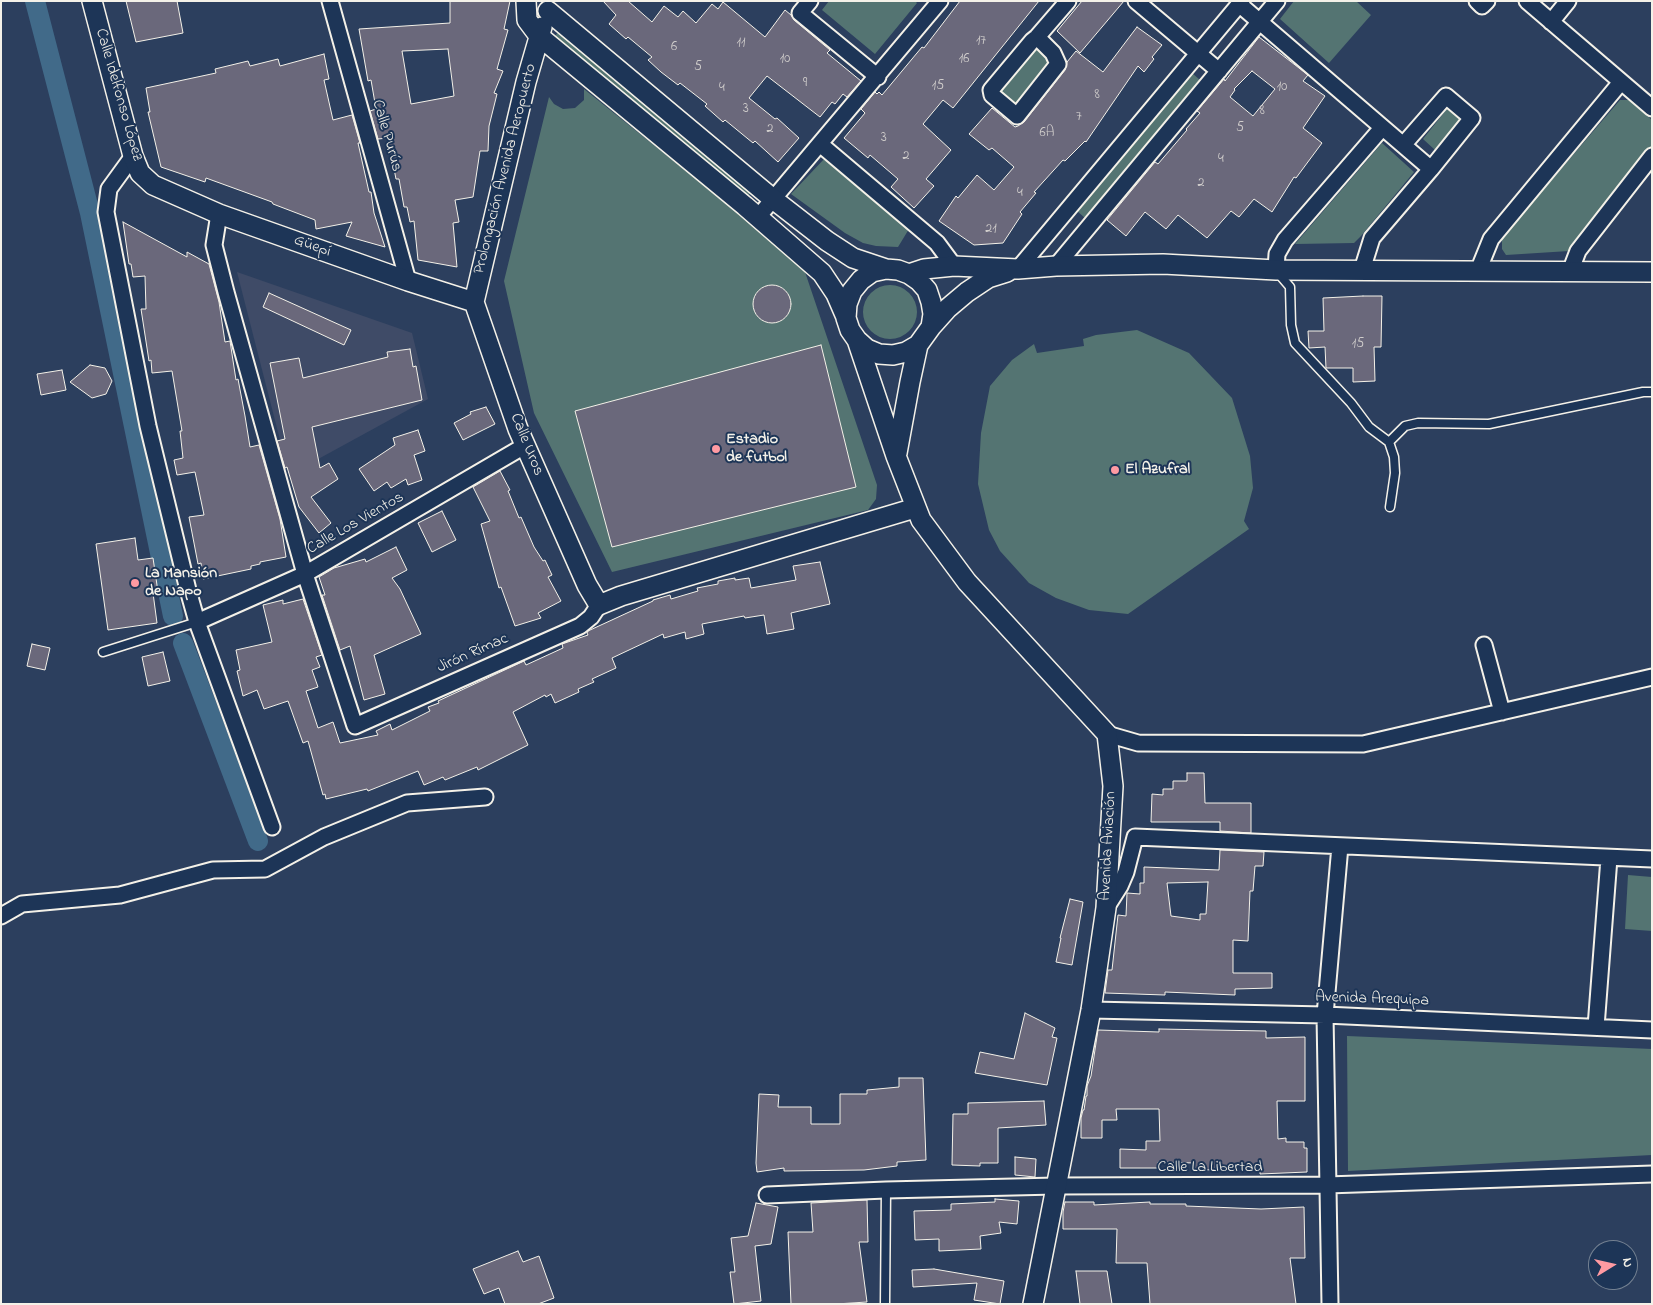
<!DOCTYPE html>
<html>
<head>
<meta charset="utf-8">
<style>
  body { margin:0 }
  #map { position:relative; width:1653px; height:1305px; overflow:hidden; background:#2c3f5e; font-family:"Indie Flower",sans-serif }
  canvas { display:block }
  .frame { position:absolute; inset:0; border:2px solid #f4f1e8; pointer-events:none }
  .north { position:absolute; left:1588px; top:1240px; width:50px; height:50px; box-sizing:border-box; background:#1d3557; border:1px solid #738091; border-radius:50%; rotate:81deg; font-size:14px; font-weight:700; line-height:20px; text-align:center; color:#f4f1e8 }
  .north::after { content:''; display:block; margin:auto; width:18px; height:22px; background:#ff9aa2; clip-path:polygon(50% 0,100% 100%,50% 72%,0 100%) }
</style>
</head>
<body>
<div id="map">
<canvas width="1653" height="1305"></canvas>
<div class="frame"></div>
<div class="north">N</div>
</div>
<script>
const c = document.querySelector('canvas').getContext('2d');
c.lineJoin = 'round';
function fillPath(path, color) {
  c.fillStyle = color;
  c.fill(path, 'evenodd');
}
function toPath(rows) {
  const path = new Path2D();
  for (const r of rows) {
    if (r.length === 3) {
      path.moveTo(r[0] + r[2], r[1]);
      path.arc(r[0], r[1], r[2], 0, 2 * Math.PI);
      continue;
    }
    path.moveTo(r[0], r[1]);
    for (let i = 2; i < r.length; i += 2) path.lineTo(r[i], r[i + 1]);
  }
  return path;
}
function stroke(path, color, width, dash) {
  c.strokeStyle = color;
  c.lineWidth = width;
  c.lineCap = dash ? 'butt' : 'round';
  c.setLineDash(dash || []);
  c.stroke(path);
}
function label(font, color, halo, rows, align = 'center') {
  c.font = font + ' "Indie Flower",sans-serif';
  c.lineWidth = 4;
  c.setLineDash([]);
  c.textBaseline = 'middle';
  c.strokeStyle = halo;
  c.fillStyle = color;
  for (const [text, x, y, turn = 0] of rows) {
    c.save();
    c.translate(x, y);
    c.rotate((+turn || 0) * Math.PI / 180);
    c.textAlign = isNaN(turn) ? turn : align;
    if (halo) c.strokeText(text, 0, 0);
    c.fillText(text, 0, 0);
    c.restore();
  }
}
fillPath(toPath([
  [237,272,412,333,428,399,289,475]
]), '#3f4b67');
fillPath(toPath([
  [829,1,915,1,917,3,875,54,822,10],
  [1294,1,1356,1,1371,15,1329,63,1280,19],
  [560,30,753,190,748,196,555,36],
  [1035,45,1051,61,1016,109,1000,92,1000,87],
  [1192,73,1200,80,1085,218,1077,211],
  [584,89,797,260,805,272,877,485,876,499,868,510,612,572,534,413,504,281,549,97,554,104,563,109,575,108,584,100],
  [1620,100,1629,100,1652,120,1652,150,1569,251,1506,255,1502,249,1502,238],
  [1447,109,1460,119,1435,150,1423,139],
  [1382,143,1414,172,1361,236,1354,243,1295,244],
  [825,158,909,229,898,247,876,246,863,243,845,233,791,194],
  [890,312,27],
  [1137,330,1189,353,1232,398,1250,456,1253,488,1244,521,1249,529,1128,614,1089,610,1056,598,1029,583,1000,551,989,530,978,484,981,433,990,386,1012,360,1034,344,1037,353,1084,346,1083,339,1096,335],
  [1628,875,1652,877,1652,931,1625,929],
  [1347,1036,1652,1049,1652,1155,1348,1171]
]), '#547472');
stroke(toPath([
  [35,1,90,213,173,616],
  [183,643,258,841]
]), '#416a89', 20);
const building = toPath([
  [126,1,177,1,183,33,136,42,126,1],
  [450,1,510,1,504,29,508,30,497,69,503,71,494,93,497,94,489,126,488,151,480,151,473,197,455,200,459,222,453,223,457,267,418,260,414,221,410,222,407,207,404,207,399,179,396,179,388,138,378,139,370,111,376,109,371,80,368,81,359,29,450,23,450,1],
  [448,49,454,96,411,104,402,51,448,49],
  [603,1,628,1,652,22,664,6,678,17,683,11,696,23,712,4,718,9,723,2,765,37,785,10,791,15,794,20,830,50,827,53,861,81,847,97,843,94,835,104,832,102,820,117,767,76,749,98,775,119,777,118,799,138,778,162,755,141,753,143,725,120,723,122,705,106,707,104,680,83,678,85,661,72,648,60,652,57,628,37,626,39,609,24,616,15,603,1],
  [960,1,1039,1,953,108,943,100,923,124,951,150,926,179,934,186,914,208,891,187,898,179,870,155,868,158,844,138,865,113,861,109,875,92,877,94,879,92,882,95,922,47,924,48,960,1],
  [1082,1,1124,1,1080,53,1057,31,1082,1],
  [1137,27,1162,45,1152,57,1154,59,1144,72,1138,66,1086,142,1085,141,1065,161,1063,160,1034,192,1036,193,1020,212,1022,214,1003,243,974,245,939,221,956,196,958,198,977,175,994,190,1014,167,992,148,989,150,969,134,992,108,1015,127,1018,126,1024,122,1065,70,1067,62,1076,51,1103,72,1137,27],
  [1259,37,1308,75,1303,81,1325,96,1303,128,1322,143,1296,178,1294,177,1272,212,1254,199,1239,217,1231,211,1207,238,1178,215,1166,229,1145,212,1126,236,1107,220,1155,162,1158,164,1187,130,1186,129,1200,113,1197,111,1224,79,1225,81,1259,37],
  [1252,71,1275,89,1253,116,1230,97,1235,90,1234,89,1252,71],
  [324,54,329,79,324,80,333,120,352,115,360,143,358,143,369,192,371,192,374,213,385,247,346,236,352,222,316,229,315,220,273,204,272,202,206,178,205,182,161,167,148,112,150,112,146,88,216,73,215,69,248,61,250,66,278,59,280,66,324,54],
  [123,222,187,257,187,252,209,264,219,302,225,342,230,341,236,380,238,379,245,416,250,447,259,445,280,519,286,557,260,562,260,564,251,566,251,569,203,579,201,563,198,564,189,517,204,515,195,472,177,475,174,460,183,458,180,431,182,431,172,371,152,373,151,360,149,361,141,309,146,309,145,276,133,277,131,264,129,264,123,222],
  [772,304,19],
  [269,293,351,330,344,345,263,307,269,293],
  [1363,296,1382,296,1381,347,1374,347,1375,381,1353,382,1353,368,1326,368,1325,347,1309,348,1308,331,1324,331,1323,298,1363,296],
  [821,345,856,487,612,547,575,411,821,345],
  [410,349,413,367,416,366,422,400,312,427,320,468,329,463,338,479,311,497,331,523,319,533,299,507,287,467,285,468,277,441,285,439,270,363,299,358,303,378,388,357,387,352,410,349],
  [90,365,105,368,112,381,106,394,92,398,70,382,90,365],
  [62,370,66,390,41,395,37,374,62,370],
  [486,407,495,424,463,440,454,423,471,414,470,412,486,407],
  [418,430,425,451,414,455,422,480,408,485,406,479,391,488,387,482,374,491,359,469,395,445,393,438,418,430],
  [500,471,510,490,508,491,519,518,521,517,534,547,543,561,545,560,552,575,548,577,561,601,538,613,541,618,515,626,501,587,499,588,481,524,490,521,473,487,500,471],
  [442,511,456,540,432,552,418,523,442,511],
  [135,538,138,560,153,558,158,592,153,593,157,623,108,630,96,544,135,538],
  [396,547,407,570,392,578,400,589,421,634,374,655,385,694,364,700,350,646,340,650,322,595,325,595,319,577,334,568,365,559,366,562,396,547],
  [820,562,830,604,791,613,794,629,767,634,764,615,745,618,744,616,702,624,704,634,686,639,685,632,664,638,663,634,612,658,616,668,592,679,594,682,578,689,579,692,555,703,551,694,546,697,545,695,513,712,528,745,478,770,477,767,445,780,443,777,424,785,418,771,368,791,367,789,326,799,325,794,323,795,308,741,303,743,288,701,264,709,257,690,243,696,237,671,240,670,236,650,272,642,263,605,283,600,283,604,303,599,322,655,316,657,320,667,312,670,318,687,306,691,318,728,333,722,340,743,378,735,376,731,390,724,392,730,430,711,428,707,439,703,438,701,524,661,526,665,563,648,562,644,588,635,587,633,588,631,653,601,653,600,670,595,671,599,698,591,697,588,718,584,718,581,735,578,735,580,749,578,751,588,796,580,793,566,820,562],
  [32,644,50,648,45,670,27,666,32,644],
  [163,652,170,681,148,686,142,657,163,652],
  [1187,773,1204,773,1205,803,1251,803,1251,833,1220,831,1220,822,1151,822,1152,794,1163,795,1163,789,1173,789,1173,781,1187,781,1187,773],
  [1220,850,1264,852,1263,866,1255,866,1253,891,1250,891,1248,941,1233,940,1233,973,1272,973,1272,988,1235,989,1235,995,1165,992,1165,995,1105,993,1108,970,1112,970,1118,915,1126,916,1127,893,1140,894,1140,883,1144,883,1144,867,1219,870,1220,850],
  [1208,882,1206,914,1200,914,1200,920,1171,916,1167,883,1208,882],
  [1070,899,1083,902,1072,965,1056,962,1061,938,1060,938,1070,899],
  [1025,1013,1055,1028,1052,1037,1057,1038,1047,1085,975,1073,980,1052,1014,1059,1025,1013],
  [1159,1029,1266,1031,1266,1038,1305,1037,1305,1101,1277,1101,1278,1139,1286,1138,1286,1142,1304,1142,1304,1148,1307,1148,1307,1172,1260,1174,1260,1165,1229,1165,1230,1169,1211,1170,1193,1169,1194,1163,1158,1162,1158,1168,1120,1168,1120,1149,1146,1150,1146,1141,1160,1141,1159,1109,1116,1109,1117,1120,1102,1120,1102,1138,1081,1138,1081,1118,1083,1110,1084,1110,1086,1096,1087,1096,1087,1086,1091,1076,1098,1030,1159,1032,1159,1029],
  [899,1078,923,1078,926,1160,897,1162,897,1166,864,1170,784,1171,784,1168,757,1172,756,1163,759,1094,779,1095,778,1107,811,1107,811,1124,840,1124,840,1094,867,1094,867,1090,899,1087,899,1078],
  [1044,1101,1046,1125,998,1128,998,1163,980,1163,980,1166,952,1165,953,1114,968,1114,968,1103,1044,1101],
  [1015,1157,1036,1159,1035,1177,1015,1175,1015,1157],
  [995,1199,1019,1201,1017,1224,999,1222,1001,1233,980,1236,981,1249,939,1251,939,1239,915,1240,914,1211,951,1210,951,1204,995,1202,995,1199],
  [867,1200,868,1242,859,1242,867,1302,836,1304,791,1304,788,1232,813,1232,811,1203,867,1200],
  [1065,1202,1094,1202,1094,1205,1150,1202,1150,1204,1186,1204,1186,1206,1261,1209,1304,1207,1305,1258,1290,1258,1296,1304,1150,1304,1147,1263,1116,1263,1117,1229,1063,1229,1063,1212,1065,1202],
  [756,1203,778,1207,771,1244,755,1246,761,1301,734,1304,730,1272,735,1272,731,1238,748,1236,756,1203],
  [518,1251,523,1262,539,1256,554,1298,538,1304,505,1304,499,1288,484,1294,473,1269,518,1251],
  [934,1269,1004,1281,1000,1304,974,1300,977,1283,913,1287,912,1270,934,1269],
  [1076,1271,1107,1271,1112,1304,1080,1304,1076,1271]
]);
fillPath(building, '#6a687b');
stroke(building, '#f4f1e8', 1);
const service = toPath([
  [1278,273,1290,287,1291,325,1295,343,1351,403,1369,427,1389,442,1394,457,1395,473,1390,507],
  [1389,442,1405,426,1418,423,1489,424,1643,392,1652,392],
  [103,652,197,622],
  [885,1304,886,1190]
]);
const minor = toPath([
  [330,1,408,281],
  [810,1,800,13,878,77],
  [1136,1,1219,71],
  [1477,1,1482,6,1487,1],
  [1527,1,1652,108],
  [1239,4,1431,169],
  [1551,22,1568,1],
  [1037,37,1053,53,1058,64,1017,116,992,95,991,90,1032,41,1037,37,1068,1],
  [820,144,937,243,954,266],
  [133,156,109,189,106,212,148,426,188,590,197,622,272,827],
  [219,214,214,245,226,292,305,574,355,726,580,626,591,617,599,605],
  [758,217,940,1],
  [1056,266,1277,1],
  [1018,269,1242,1],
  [1276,270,1277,254,1285,240,1382,128],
  [1362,270,1372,238,1431,169,1472,118,1446,96,1404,144],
  [1478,271,1491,239,1621,82],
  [1570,272,1578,251,1652,156],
  [197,622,305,574,526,445],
  [1484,645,1502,712],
  [1107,734,1138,743,1363,744,1652,677],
  [1106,908,1120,886,1126,872,1135,837,1652,859],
  [1,916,22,904,120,895,213,870,265,869,324,837,407,803,485,797],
  [1091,1010,1325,1015,1652,1030],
  [1596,1027,1609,858],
  [767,1195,886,1190,1056,1186,1327,1185,1652,1174],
  [1330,1304,1325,1015,1340,846]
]);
const tertiary = toPath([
  [92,1,133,156,140,173,153,185,219,214,408,281,474,302],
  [526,1,527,20,539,36,745,206,822,273,836,294,846,317],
  [548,11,773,199,827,241,853,258,886,269,898,270,909,274,919,281,927,290,931,302,933,314,931,327,918,345,906,352,893,355,879,354,867,349,857,340,850,330,846,318,847,304,852,291,861,280,872,272,886,269],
  [909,274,924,269,954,266,1018,269,1056,266,1163,264,1276,270,1652,272],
  [474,302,518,429,587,585,599,605,621,596,915,508],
  [474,302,526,82,542,27],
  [931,327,948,308,967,292,988,278,1007,272],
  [857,340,896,456,921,520,967,582,1107,734,1113,786,1106,908,1091,1010,1033,1304],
  [897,453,910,382,918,345]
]);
stroke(service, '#f4f1e8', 11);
stroke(minor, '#f4f1e8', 19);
stroke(tertiary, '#f4f1e8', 22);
stroke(service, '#1d3557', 8);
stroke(minor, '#1d3557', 15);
stroke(tertiary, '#1d3557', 19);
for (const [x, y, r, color] of [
  [716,449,5,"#ff9aa2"],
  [1115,470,5,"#ff9aa2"],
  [135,583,5,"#ff9aa2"]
]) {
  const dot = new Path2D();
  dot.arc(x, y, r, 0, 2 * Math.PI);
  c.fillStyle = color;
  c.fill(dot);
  stroke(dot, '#1d3557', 2);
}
label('14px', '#d2cfcd', null, [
  ["17",981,42],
  ["11",741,44],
  ["6",674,48],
  ["10",785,60],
  ["16",964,60],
  ["5",698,68],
  ["9",805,84],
  ["15",938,87],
  ["10",1282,88],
  ["4",722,89],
  ["8",1097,96],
  ["3",746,110],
  ["8",1262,112],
  ["7",1079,118],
  ["5",1240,129],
  ["2",770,130],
  ["6A",1047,134],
  ["3",884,139],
  ["2",906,157],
  ["4",1221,160],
  ["2",1201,184],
  ["4",1020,194],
  ["21",991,230],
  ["15",1358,345]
]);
label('16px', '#f4f1e8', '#1d3557', [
  ["Calle Idelfonso López",118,95,74],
  ["Calle Purús",386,136,74],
  ["Prolongación Avenida Aeropuerto",506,169,-76],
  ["Güepí",312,247,20],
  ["Calle Uros",526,445,68],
  ["Calle Los Vientos",356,524,-30],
  ["Jirón Rímac",473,654,-24],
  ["Avenida Aviación",1109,846,-87],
  ["Avenida Arequipa",1372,1000,2],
  ["Calle La Libertad",1210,1168]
]);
label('bold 16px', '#f4f1e8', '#1d3557', [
  ["Estadio",726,440],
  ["de futbol",726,458],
  ["El Azufral",1125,470],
  ["La Mansión",145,574],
  ["de Napo",145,592]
], 'left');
</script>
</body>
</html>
